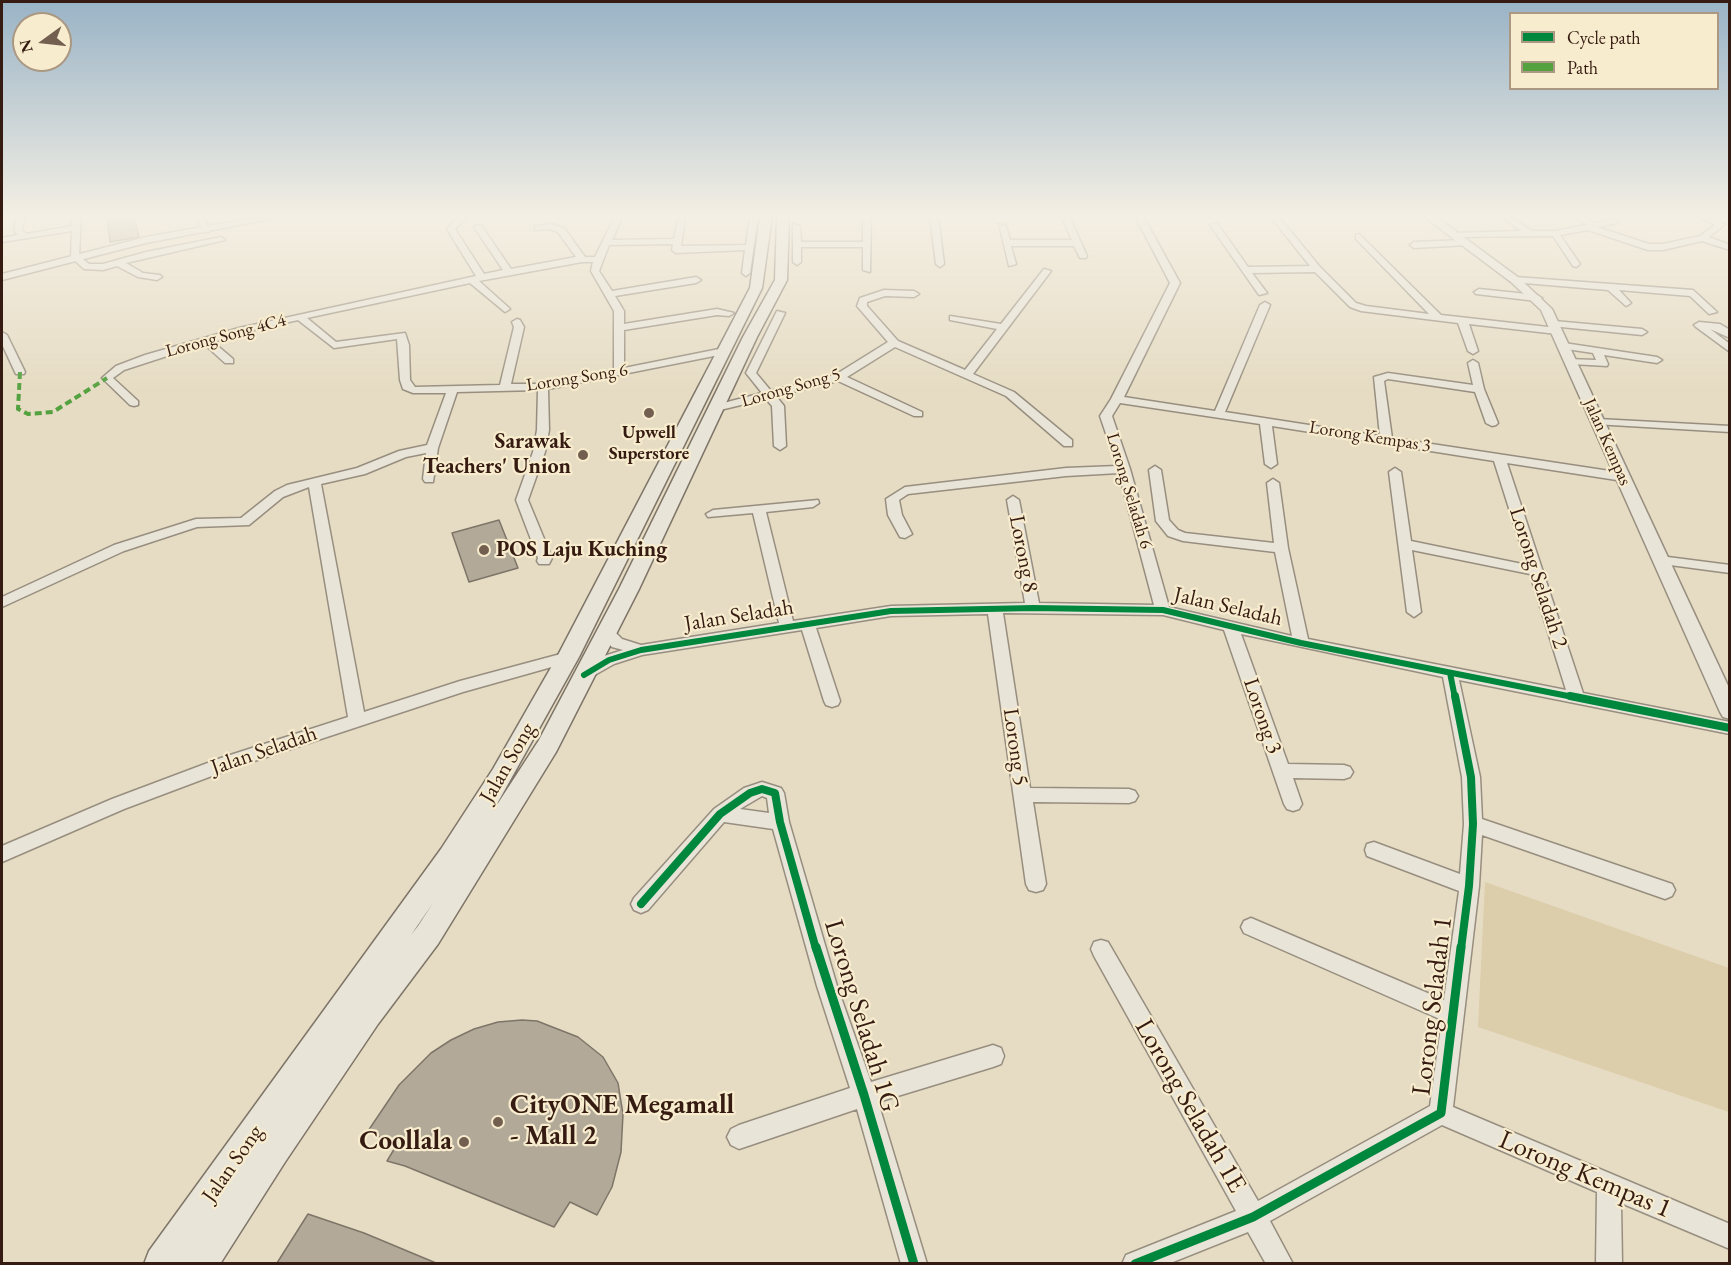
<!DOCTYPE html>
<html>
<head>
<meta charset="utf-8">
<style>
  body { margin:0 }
  #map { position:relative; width:1731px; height:1265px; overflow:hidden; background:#e6dcc3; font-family:"EB Garamond",serif }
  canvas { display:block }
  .frame { position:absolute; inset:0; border:3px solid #351b11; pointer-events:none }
  .legend { position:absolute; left:1509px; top:12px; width:210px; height:78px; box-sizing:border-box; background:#f8ecce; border:2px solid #aa9882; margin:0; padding:8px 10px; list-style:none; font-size:18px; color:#351b11 }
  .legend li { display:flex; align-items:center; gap:12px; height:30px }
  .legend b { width:30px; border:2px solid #aa9882 }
  .north { position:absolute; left:12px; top:12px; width:60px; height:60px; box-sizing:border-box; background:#f8ecce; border:2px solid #aa9882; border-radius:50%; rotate:255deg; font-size:16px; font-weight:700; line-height:24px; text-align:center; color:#351b11 }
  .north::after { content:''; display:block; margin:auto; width:21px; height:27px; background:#735f4f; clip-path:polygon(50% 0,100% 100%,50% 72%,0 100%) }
</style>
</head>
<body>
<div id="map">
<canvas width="1731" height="1265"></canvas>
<div class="frame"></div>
<ul class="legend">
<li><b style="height:8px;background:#00873e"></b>Cycle path</li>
<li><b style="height:8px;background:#53a13f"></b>Path</li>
</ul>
<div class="north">N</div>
</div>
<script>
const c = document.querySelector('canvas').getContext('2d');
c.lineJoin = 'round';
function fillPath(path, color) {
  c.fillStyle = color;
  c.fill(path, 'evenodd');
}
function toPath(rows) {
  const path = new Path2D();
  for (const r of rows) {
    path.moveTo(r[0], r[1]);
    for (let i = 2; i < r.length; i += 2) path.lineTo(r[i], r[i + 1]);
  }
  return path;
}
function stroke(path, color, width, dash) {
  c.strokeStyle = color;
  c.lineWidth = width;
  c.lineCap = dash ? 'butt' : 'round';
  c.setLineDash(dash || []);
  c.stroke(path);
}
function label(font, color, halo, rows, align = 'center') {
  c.font = font + ' "EB Garamond",serif';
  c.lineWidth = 4.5;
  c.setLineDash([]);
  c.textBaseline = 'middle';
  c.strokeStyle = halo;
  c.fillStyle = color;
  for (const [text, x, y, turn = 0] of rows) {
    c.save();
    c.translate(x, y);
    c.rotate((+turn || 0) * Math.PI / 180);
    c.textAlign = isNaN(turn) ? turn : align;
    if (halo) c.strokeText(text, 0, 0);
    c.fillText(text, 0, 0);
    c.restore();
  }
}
fillPath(toPath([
  [1485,882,1729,968,1729,1112,1478,1027]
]), '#dccdab');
const building = toPath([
  [107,216,134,216,139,237,110,242,107,216],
  [499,520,518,568,469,582,452,533,499,520],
  [522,1020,537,1021,578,1037,603,1057,618,1083,623,1114,621,1152,612,1187,597,1215,570,1202,554,1227,405,1166,387,1161,396,1146,368,1131,399,1085,431,1053,451,1040,474,1029,498,1022,522,1020],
  [308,1214,364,1233,436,1263,277,1263,308,1214]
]);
fillPath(building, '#b2a999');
stroke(building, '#7e7568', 1.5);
const minor = toPath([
  [17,216,28,216,24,219,22,230,26,234,72,226,73,216,81,216,79,256,89,264,103,264,146,252,221,237,225,240,126,263,143,273,160,275,162,277,157,280,138,277,117,266,103,270,84,269,71,257,72,231,2,242,2,238,18,235,14,230,17,216],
  [196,216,204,216,209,232,203,232,196,216],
  [458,216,467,216,455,229,484,274,503,270,474,227,478,225,481,225,511,269,576,257,558,232,550,229,535,230,535,226,538,226,551,224,564,228,585,257,595,257,615,216,623,216,612,240,674,239,678,220,685,218,681,246,746,245,750,216,758,216,750,273,746,276,742,273,745,250,676,253,672,250,673,244,609,245,599,271,612,291,696,277,701,280,696,283,615,296,624,311,624,324,717,309,734,313,729,316,717,315,624,330,624,368,724,348,729,351,724,354,548,389,549,430,545,452,528,500,552,558,549,564,539,564,537,561,538,558,516,500,533,452,537,430,538,390,457,392,438,448,433,482,425,482,423,479,426,453,406,457,365,474,321,484,364,712,460,681,568,652,573,653,576,657,573,661,463,692,233,768,124,809,2,862,2,846,112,799,221,758,348,717,309,487,283,497,249,525,197,527,124,551,2,607,2,597,114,545,196,519,241,518,275,491,287,485,357,468,399,451,427,445,446,393,413,393,403,389,400,380,397,339,334,348,298,320,245,332,213,342,233,359,233,363,225,363,204,344,124,370,113,378,138,401,138,405,134,406,130,405,102,378,116,366,145,355,239,328,476,276,447,229,458,216],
  [582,262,593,262,591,271,614,311,614,370,543,384,511,384,524,327,520,320,517,319,512,322,514,327,500,385,415,387,410,380,409,345,405,333,336,342,307,318,470,283,505,312,510,309,508,307,479,281,582,262],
  [863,216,871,216,870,272,863,270,863,247,801,247,801,262,797,265,793,262,793,224,800,226,801,242,863,242,863,216],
  [930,216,938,216,944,264,940,267,936,264,930,216],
  [1061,216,1069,216,1087,256,1086,258,1080,258,1074,246,1011,246,1016,264,1009,266,999,224,1006,226,1010,240,1072,240,1061,216],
  [1135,216,1143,216,1180,283,1124,397,1215,411,1260,305,1265,302,1270,305,1225,412,1380,436,1374,377,1388,373,1473,385,1468,363,1473,360,1478,363,1484,389,1498,423,1496,425,1492,426,1486,423,1475,392,1388,379,1384,381,1392,438,1623,473,1629,477,1623,481,1507,463,1583,693,1730,722,1730,734,1459,680,1480,777,1482,819,1672,884,1675,890,1672,896,1665,899,1482,835,1479,886,1453,1107,1730,1224,1730,1249,1621,1203,1622,1264,1596,1264,1597,1192,1442,1125,1270,1221,1293,1264,1266,1264,1248,1232,1168,1264,1122,1264,1126,1255,1236,1211,1094,956,1091,949,1094,942,1101,940,1108,942,1258,1201,1430,1106,1442,1020,1244,933,1241,927,1244,921,1251,918,1444,1000,1459,891,1367,856,1365,850,1367,844,1374,842,1460,874,1464,824,1462,777,1443,677,1241,634,1288,764,1344,765,1350,767,1353,772,1350,777,1344,779,1293,778,1302,804,1299,809,1293,811,1287,809,1284,804,1224,630,1163,615,1003,613,1030,788,1129,789,1135,791,1138,796,1135,801,1129,803,1033,802,1046,884,1043,890,1036,892,1029,890,1026,884,988,614,891,616,816,628,840,701,838,705,832,707,826,705,824,701,802,630,642,655,614,664,584,681,578,679,576,675,578,671,604,656,623,650,612,647,602,637,599,633,602,629,607,628,612,629,622,639,641,645,779,623,753,513,708,517,706,514,713,510,818,500,819,503,813,507,766,512,793,621,891,606,1025,603,1007,500,1013,496,1019,500,1039,603,1154,605,1119,473,1066,476,908,494,899,500,902,515,912,534,905,538,900,537,888,515,886,499,905,487,1066,468,1117,466,1100,416,1111,399,1170,283,1135,216],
  [1120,403,1260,424,1265,464,1271,468,1277,464,1272,426,1494,461,1527,565,1411,541,1401,472,1395,468,1389,472,1407,612,1414,617,1421,612,1412,550,1530,574,1566,690,1308,639,1288,548,1279,483,1273,479,1267,483,1274,543,1185,533,1178,530,1169,520,1161,470,1155,466,1149,470,1156,521,1168,536,1183,541,1275,552,1292,636,1169,607,1130,469,1112,416,1120,403],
  [1270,216,1278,216,1320,267,1356,303,1366,306,1429,314,1356,239,1356,235,1359,234,1441,315,1557,328,1562,331,1557,334,1469,324,1478,351,1473,354,1468,351,1458,323,1361,311,1350,307,1315,272,1252,273,1267,293,1259,295,1210,225,1217,223,1248,267,1310,266,1270,216],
  [1500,216,1510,216,1532,231,1555,231,1586,225,1573,216,1583,216,1594,223,1614,219,1618,221,1617,223,1597,227,1649,244,1663,244,1700,236,1715,225,1696,216,1708,216,1725,224,1709,237,1730,245,1730,250,1702,241,1663,250,1648,250,1588,230,1560,235,1580,264,1576,267,1573,266,1553,236,1454,237,1450,235,1454,233,1521,231,1500,216],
  [1465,240,1469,243,1468,245,1414,248,1410,245,1414,242,1465,240],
  [1044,269,1051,271,973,374,1014,392,1072,440,1072,446,1064,446,1006,396,895,347,847,377,922,412,922,416,914,416,838,381,776,396,784,406,786,446,780,450,774,446,772,406,766,399,716,411,710,408,712,406,762,393,746,373,777,311,785,313,756,373,771,391,835,375,888,342,857,306,860,298,884,290,914,291,919,294,914,297,885,296,867,302,867,306,898,341,965,370,997,329,950,320,950,316,1001,324,1044,269],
  [1515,277,1693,290,1717,312,1709,314,1690,296,1619,290,1631,303,1626,306,1608,290,1512,282,1510,280,1515,277],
  [1479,289,1537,295,1542,298,1537,301,1476,294,1474,292,1479,289],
  [1554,321,1642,329,1647,332,1642,335,1551,326,1551,322,1554,321],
  [1699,322,1720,324,1730,330,1730,338,1710,329,1730,344,1730,352,1696,327,1694,325,1699,322],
  [2,332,7,335,25,372,24,374,16,374,15,372,2,344,2,332],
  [1564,343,1657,357,1662,360,1657,363,1604,355,1608,364,1607,366,1571,364,1566,361,1567,359,1596,360,1593,353,1560,348,1559,346,1564,343],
  [1598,419,1730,426,1730,432,1594,424,1592,422,1598,419],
  [1660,556,1730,565,1730,573,1655,563,1653,560,1660,556],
  [762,782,781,788,784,793,789,822,837,986,871,1082,993,1045,1001,1048,1004,1056,1001,1064,993,1067,878,1102,927,1264,901,1264,857,1109,739,1149,731,1145,727,1137,731,1129,739,1125,850,1088,817,986,773,829,724,822,648,910,641,913,634,910,631,904,634,898,714,809,744,788,762,782],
  [762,796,767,798,769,813,740,809,762,796]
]);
const tertiary = toPath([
  [263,216,286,216,146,243,2,280,2,274,146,237,263,216],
  [1423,216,1435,216,1519,278,1552,309,1730,690,1730,719,1723,717,1720,712,1541,310,1511,282,1423,216]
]);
const secondary = toPath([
  [760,216,772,216,762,288,579,657,493,811,539,740,619,589,743,337,775,280,777,216,789,216,787,280,757,337,639,589,556,752,438,944,378,1024,285,1162,220,1264,144,1264,149,1251,441,849,493,769,557,657,750,288,760,216],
  [433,903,418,926,411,935,433,903]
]);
stroke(minor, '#978e7f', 3);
stroke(tertiary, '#978e7f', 3);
stroke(secondary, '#7e7568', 3);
fillPath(minor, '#e9e4d8');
fillPath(tertiary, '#e9e4d8');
fillPath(secondary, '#e9e4d8');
stroke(toPath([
  [20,372,18,409,28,414,53,412,107,378]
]), '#53a13f', 4, [7, 4]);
stroke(toPath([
  [1450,673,1455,698],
  [584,675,609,660,641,650,891,611,1033,608,1163,610,1301,643,1578,698]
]), '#00873e', 6);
stroke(toPath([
  [1455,696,1471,777,1473,824,1469,886,1461,949],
  [1570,696,1730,728],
  [641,904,720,814,750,793,762,789,775,793,780,822,816,949]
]), '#00873e', 8);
stroke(toPath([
  [816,947,864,1095,914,1264],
  [1135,1264,1253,1217,1441,1113,1461,947]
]), '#00873e', 9);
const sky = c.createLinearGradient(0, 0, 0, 393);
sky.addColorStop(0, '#99b3c6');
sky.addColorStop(0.55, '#f4efe4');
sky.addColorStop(1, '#f4efe400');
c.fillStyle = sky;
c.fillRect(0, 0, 1731, 393);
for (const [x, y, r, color] of [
  [649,413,6,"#735f4f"],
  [583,455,6,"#735f4f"],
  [484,550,6,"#735f4f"],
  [498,1122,6,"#735f4f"],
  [464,1142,6,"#735f4f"]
]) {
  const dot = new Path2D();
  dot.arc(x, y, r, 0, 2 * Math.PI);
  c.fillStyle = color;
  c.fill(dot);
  stroke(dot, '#f8ecce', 2);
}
label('18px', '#351b11', '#f8ecce', [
  ["Lorong Song 4C4",226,336,-15],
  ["Lorong Song 6",577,378,-9],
  ["Lorong Song 5",791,388,-16],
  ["Lorong Kempas 3",1370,437,9],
  ["Jalan Kempas",1607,442,66],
  ["Lorong Seladah 6",1129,491,73]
]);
label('bold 18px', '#351b11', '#f8ecce', [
  ["Upwell",649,433],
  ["Superstore",649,454]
]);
label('bold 22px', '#351b11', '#f8ecce', [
  ["Sarawak",571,442],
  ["Teachers' Union",571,467],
  ["POS Laju Kuching",496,550,"left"]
], 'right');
label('22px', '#351b11', '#f8ecce', [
  ["Lorong 8",1023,554,79],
  ["Lorong Seladah 2",1538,578,72],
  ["Jalan Seladah",1228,607,13],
  ["Jalan Seladah",739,616,-9],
  ["Lorong 3",1262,716,71],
  ["Lorong 5",1015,747,82],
  ["Jalan Seladah",264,751,-19],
  ["Jalan Song",508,763,-60],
  ["Jalan Song",233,1164,-55]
]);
label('27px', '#351b11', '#f8ecce', [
  ["Lorong Seladah 1",1433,1006,-83],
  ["Lorong Seladah 1G",861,1016,73],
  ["Lorong Seladah 1E",1190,1106,60],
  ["Lorong Kempas 1",1585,1175,23]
]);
label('bold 27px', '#351b11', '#f8ecce', [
  ["CityONE Megamall",510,1106],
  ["- Mall 2",510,1137],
  ["Coollala",452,1142,"right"]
], 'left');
</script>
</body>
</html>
